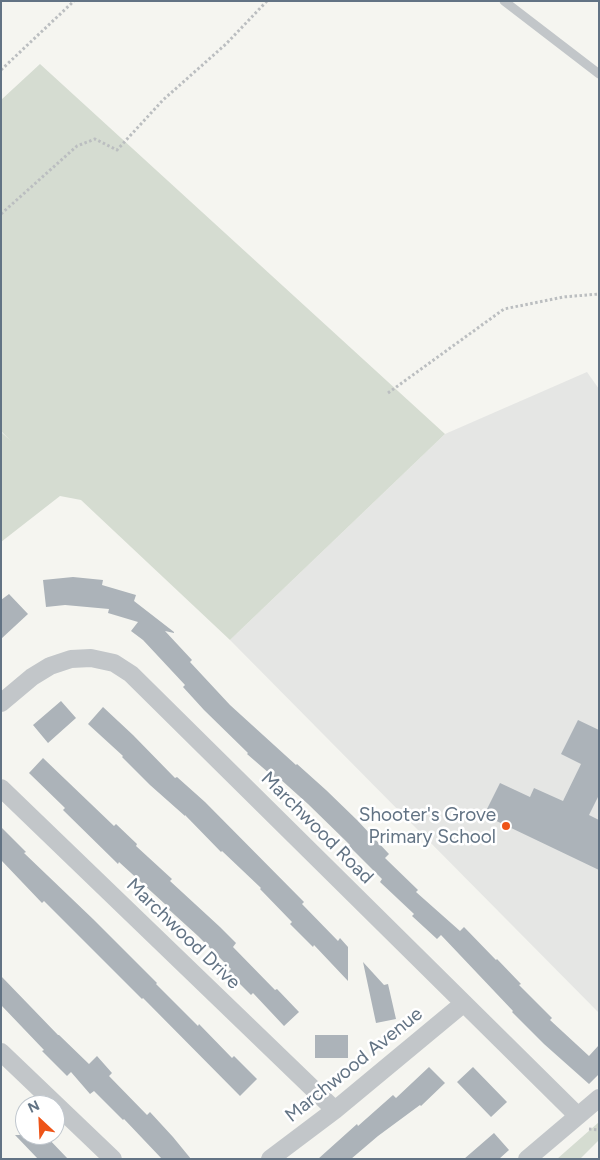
<!DOCTYPE html>
<html>
<head>
<meta charset="utf-8">
<style>
  body { margin:0 }
  #map { position:relative; width:600px; height:1160px; overflow:hidden; background:#f5f5f0; font-family:Figtree,sans-serif }
  canvas { display:block }
  .frame { position:absolute; inset:0; border:2px solid #627384; pointer-events:none }
  .north { position:absolute; left:15px; top:1095px; width:50px; height:50px; box-sizing:border-box; background:#fff; border:1px solid #c0c7ce; border-radius:50%; rotate:335deg; font-size:14px; font-weight:700; line-height:20px; text-align:center; color:#627384 }
  .north::after { content:''; display:block; margin:auto; width:18px; height:22px; background:#ee5418; clip-path:polygon(50% 0,100% 100%,50% 72%,0 100%) }
</style>
</head>
<body>
<div id="map">
<canvas width="600" height="1160"></canvas>
<div class="frame"></div>
<div class="north">N</div>
</div>
<script>
const c = document.querySelector('canvas').getContext('2d');
c.lineJoin = 'round';
function fillPath(path, color) {
  c.fillStyle = color;
  c.fill(path, 'evenodd');
}
function toPath(rows) {
  const path = new Path2D();
  for (const r of rows) {
    path.moveTo(r[0], r[1]);
    for (let i = 2; i < r.length; i += 2) path.lineTo(r[i], r[i + 1]);
  }
  return path;
}
function stroke(path, color, width, dash) {
  c.strokeStyle = color;
  c.lineWidth = width;
  c.lineCap = dash ? 'butt' : 'round';
  c.setLineDash(dash || []);
  c.stroke(path);
}
function label(font, color, halo, rows, align = 'center') {
  c.font = font + ' Figtree,sans-serif';
  c.lineWidth = 5;
  c.setLineDash([]);
  c.textBaseline = 'middle';
  c.strokeStyle = halo;
  c.fillStyle = color;
  for (const [text, x, y, turn = 0] of rows) {
    c.save();
    c.translate(x, y);
    c.rotate((+turn || 0) * Math.PI / 180);
    c.textAlign = isNaN(turn) ? turn : align;
    if (halo) c.strokeText(text, 0, 0);
    c.fillText(text, 0, 0);
    c.restore();
  }
}
fillPath(toPath([
  [587,372,599,389,599,1013,230,640,445,434]
]), '#e5e6e4');
fillPath(toPath([
  [40,64,445,434,230,640,81,500,60,496,1,542,1,432,11,441,1,431,1,100],
  [599,1122,599,1140,580,1159,557,1159]
]), '#d5dcd1');
fillPath(toPath([
  [73,577,103,580,102,585,136,595,134,601,174,632,174,633,165,631,192,660,190,662,230,705,296,765,297,764,326,790,357,820,389,854,385,858,418,890,416,892,460,931,464,927,496,960,497,959,521,984,519,985,552,1018,550,1020,589,1056,599,1045,599,1074,589,1084,544,1044,512,1012,513,1011,441,935,437,939,412,916,414,914,380,882,382,879,349,846,350,845,308,804,279,778,277,780,247,754,248,753,204,710,183,687,185,685,143,640,131,631,138,622,108,613,109,609,65,605,46,607,43,580],
  [9,594,28,614,1,639,1,600],
  [61,701,76,718,48,743,33,725],
  [103,707,133,735,175,778,177,777,205,802,304,902,302,904,338,941,340,938,348,947,348,981,314,945,313,947,290,924,292,922,260,889,261,888,222,851,221,852,185,815,185,816,150,785,122,757,123,756,88,724],
  [578,720,599,730,599,795,589,815,599,820,599,870,484,815,500,783,530,797,534,788,563,801,581,764,561,754],
  [43,758,114,826,116,824,137,844,136,846,172,879,170,881,220,927,236,943,233,947,275,990,277,989,299,1012,284,1026,253,993,251,995,228,972,231,969,198,936,165,906,166,905,119,862,118,864,63,810,65,808,29,773],
  [1,827,26,852,24,853,93,919,157,983,156,984,198,1026,199,1024,232,1058,234,1056,257,1079,240,1096,143,998,142,999,44,901,42,903,1,860],
  [363,962,384,985,388,984,396,1019,376,1023],
  [1,976,58,1035,59,1035,89,1064,97,1056,112,1073,109,1076,147,1115,150,1112,173,1137,191,1159,162,1159,124,1119,123,1120,94,1091,90,1094,71,1072,67,1076,42,1051,44,1050,1,1005],
  [315,1035,348,1035,348,1058,315,1058],
  [429,1067,445,1083,421,1106,420,1105,378,1136,351,1159,318,1159,357,1124,358,1126,393,1095,396,1098],
  [473,1067,507,1102,491,1117,457,1082],
  [494,1133,509,1150,499,1159,464,1159],
  [15,1135,45,1135,68,1159,38,1159]
]), '#acb3b9');
stroke(toPath([
  [1,70,74,1],
  [1,214,77,146,95,139,117,150,163,100,226,44,267,1],
  [388,393,504,309,563,297,599,294],
  [589,1129,599,1130]
]), '#bbbec0', 3, [2.5, 2.5]);
stroke(toPath([
  [504,1,599,74]
]), '#c2c6c9', 9);
stroke(toPath([
  [1,703,32,677,50,666,71,659,91,658,114,663,131,674,578,1116],
  [1,788,335,1110],
  [1,1052,113,1159],
  [270,1159,335,1110,464,1003],
  [527,1159,599,1098]
]), '#c2c6c9', 18);
for (const [x, y, r, color] of [
  [506,826,5,"#ee5418"]
]) {
  const dot = new Path2D();
  dot.arc(x, y, r, 0, 2 * Math.PI);
  c.fillStyle = color;
  c.fill(dot);
  stroke(dot, '#fff', 2);
}
label('19px', '#627384', '#fff', [
  ["Shooter's Grove",496,815],
  ["Primary School",496,837]
], 'right');
label('19px', '#627384', '#fff', [
  ["Marchwood Road",317,828,45],
  ["Marchwood Drive",183,934,44],
  ["Marchwood Avenue",354,1065,-39]
]);
</script>
</body>
</html>
